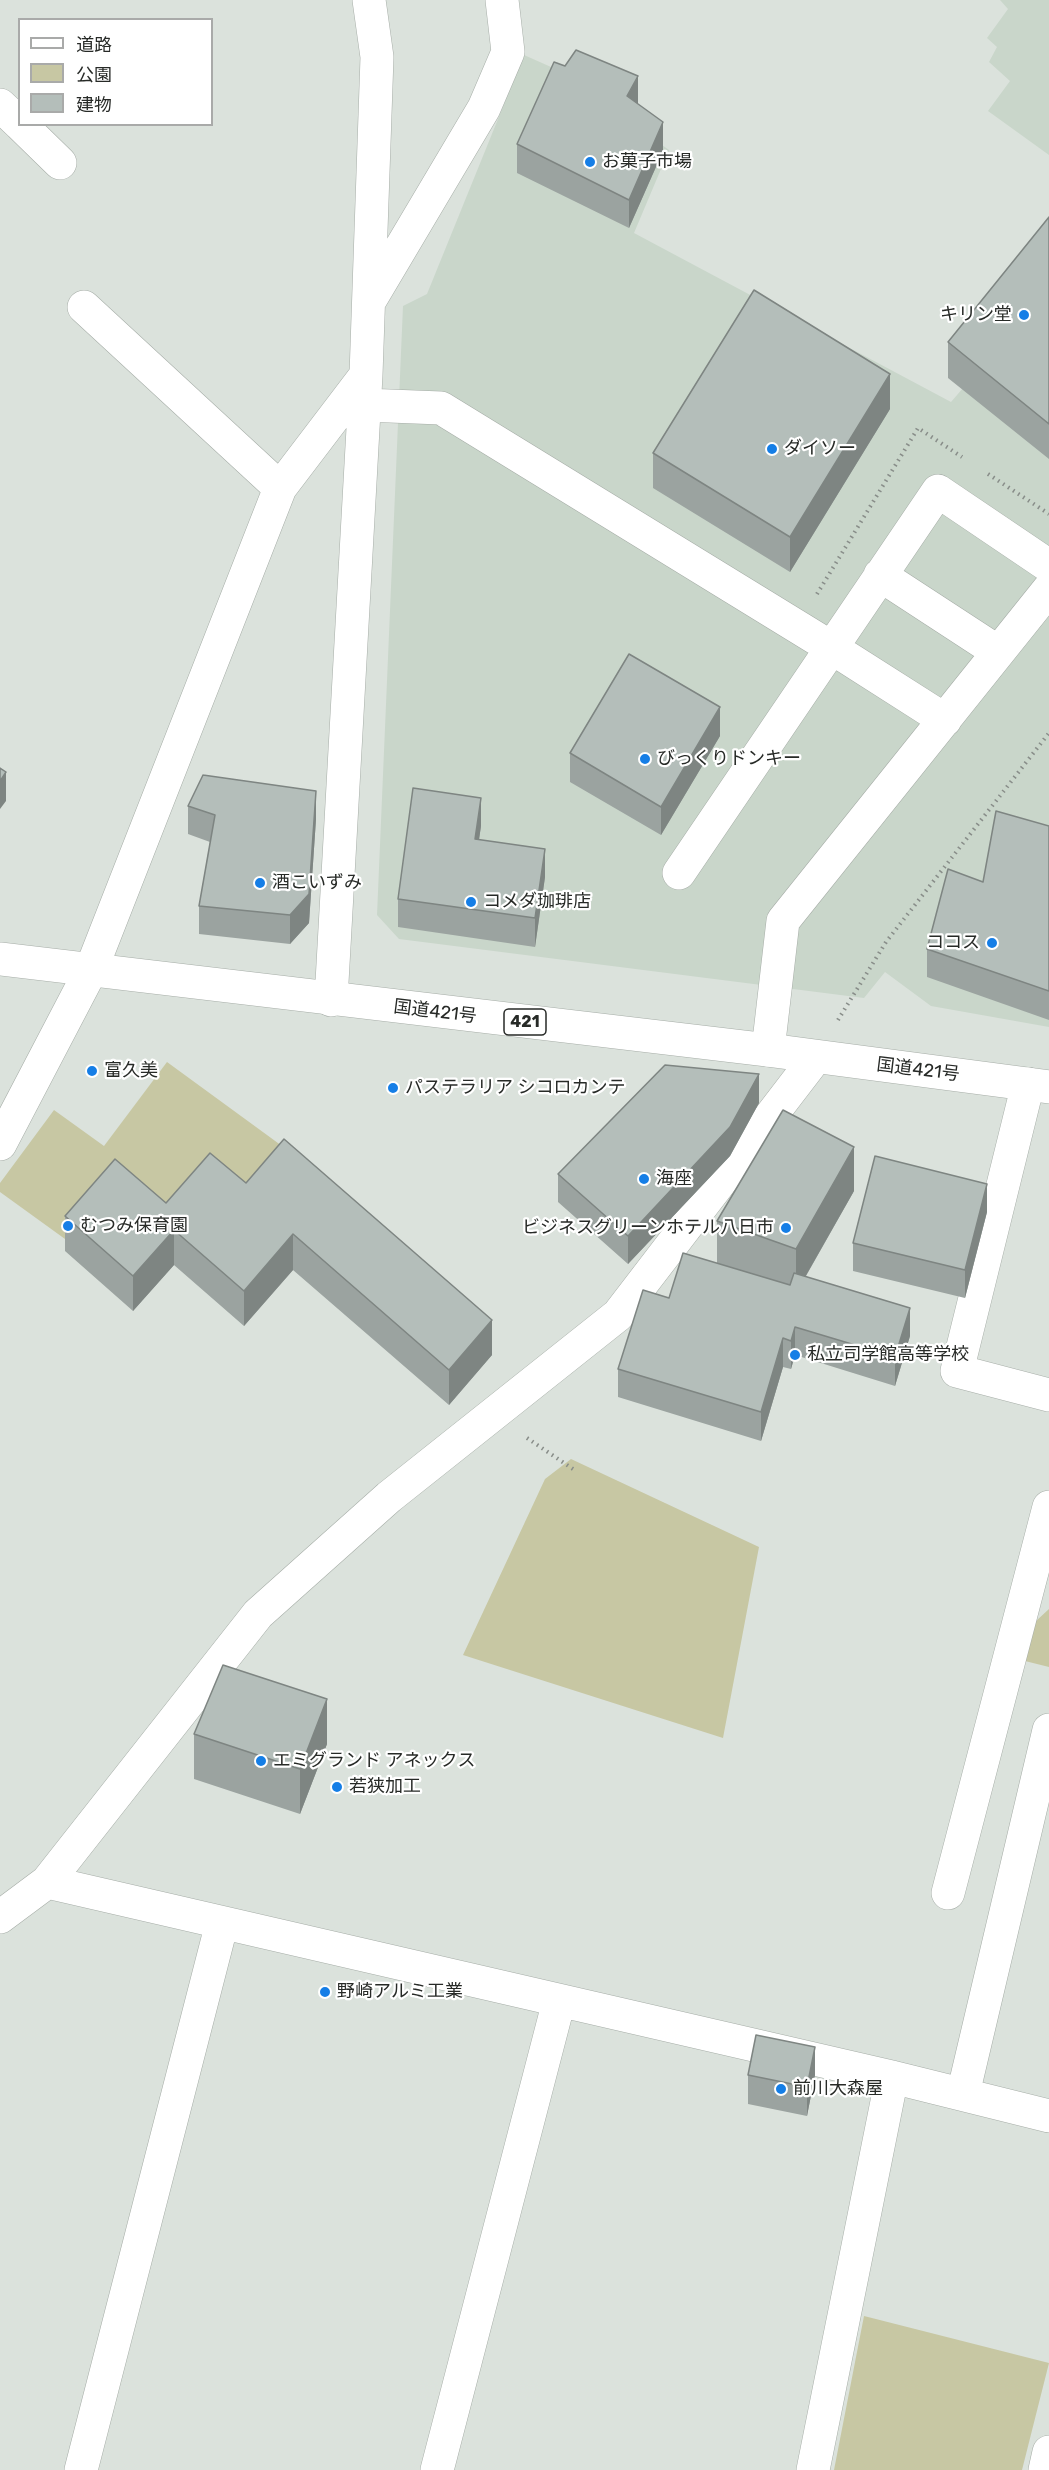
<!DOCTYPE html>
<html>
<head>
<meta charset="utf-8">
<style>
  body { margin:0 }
  #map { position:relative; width:1049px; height:2470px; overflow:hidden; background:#dbe2dc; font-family:Rubik,"Noto Sans JP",sans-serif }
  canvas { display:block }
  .legend { position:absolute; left:18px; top:18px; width:195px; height:108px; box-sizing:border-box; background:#fff; border:2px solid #a9aaa9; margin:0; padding:8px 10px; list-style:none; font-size:18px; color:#272a27 }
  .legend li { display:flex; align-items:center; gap:12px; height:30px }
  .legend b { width:30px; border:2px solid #a9aaa9 }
</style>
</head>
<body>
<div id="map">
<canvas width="1049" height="2470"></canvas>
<ul class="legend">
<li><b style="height:8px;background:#fff"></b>道路</li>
<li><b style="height:16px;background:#c7c7a3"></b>公園</li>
<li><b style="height:16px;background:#b4beba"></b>建物</li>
</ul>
</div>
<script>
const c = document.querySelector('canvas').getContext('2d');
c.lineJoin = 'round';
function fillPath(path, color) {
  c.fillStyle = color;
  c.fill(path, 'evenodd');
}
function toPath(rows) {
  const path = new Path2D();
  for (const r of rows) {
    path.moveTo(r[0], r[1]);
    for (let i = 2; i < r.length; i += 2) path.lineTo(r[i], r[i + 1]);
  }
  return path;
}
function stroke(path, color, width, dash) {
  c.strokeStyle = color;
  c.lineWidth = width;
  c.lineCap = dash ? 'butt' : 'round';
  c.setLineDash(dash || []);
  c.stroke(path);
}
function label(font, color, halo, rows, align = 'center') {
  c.font = font + ' Rubik,"Noto Sans JP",sans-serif';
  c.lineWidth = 4.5;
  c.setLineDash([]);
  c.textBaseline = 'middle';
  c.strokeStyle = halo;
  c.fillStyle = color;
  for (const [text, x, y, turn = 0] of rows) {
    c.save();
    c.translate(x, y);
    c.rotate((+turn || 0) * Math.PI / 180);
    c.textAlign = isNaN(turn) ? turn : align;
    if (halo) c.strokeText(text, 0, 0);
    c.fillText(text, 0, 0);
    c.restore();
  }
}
fillPath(toPath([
  [1000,0,1049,0,1049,155,988,111,1010,81,989,62,997,47,987,38,1008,9],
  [524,55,641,107,631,123,669,150,634,233,951,402,1049,288,1049,1027,931,1006,885,972,864,998,399,939,377,915,403,306,427,294]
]), '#c9d6ca');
fillPath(toPath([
  [167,1062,293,1154,254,1207,83,1252,0,1192,0,1183,54,1110,104,1146],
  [571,1459,759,1547,723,1738,463,1655,545,1479],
  [1049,1609,1049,1667,1013,1658,1022,1634],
  [864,2316,1049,2363,1022,2470,834,2470]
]), '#c7c7a3');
const minor = toPath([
  [0,105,20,124],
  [20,124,60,163],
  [370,300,484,108,508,52,502,0],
  [84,307,280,488],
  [364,405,441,408,832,648,945,720],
  [880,575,998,652],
  [679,873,938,491,1049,566],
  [331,1000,366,375,377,57,369,0],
  [768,1050,783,921,1049,589],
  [1028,1084,957,1371,1049,1395],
  [0,1144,91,970,280,488,366,375],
  [47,1882,892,2077,1049,2116],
  [948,1893,1049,1507],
  [0,1917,47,1882,258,1614,389,1497,618,1315,816,1057],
  [963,2094,1049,1730],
  [81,2470,222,1923],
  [437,2470,559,2001],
  [813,2470,892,2077],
  [1045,2470,1049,2452]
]);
const highway = toPath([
  [0,959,768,1050,1049,1087]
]);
stroke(minor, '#a6ada7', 34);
stroke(highway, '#a6ada7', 34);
stroke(toPath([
  [988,474,1049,514],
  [817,594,918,428,962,457],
  [838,1020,886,942,1049,733],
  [527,1438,573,1469]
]), '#888d89', 4, [1.5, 4.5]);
stroke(minor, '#fff', 33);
stroke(highway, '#fff', 33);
fillPath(toPath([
  [638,104,663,151,629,228,517,173,517,144],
  [1049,217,1049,459,948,378,948,342],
  [890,409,790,572,653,488,653,453],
  [720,736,661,835,570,782,570,753],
  [188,806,316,819,309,923,290,944,199,934,199,906,210,842,188,834],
  [481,826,479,839,545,877,535,947,398,927,398,899],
  [1049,826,1049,1020,927,977,927,949,983,882],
  [759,1103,730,1156,628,1264,558,1202,558,1174],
  [246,1183,492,1355,449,1405,293,1270,244,1326,174,1265,133,1311,65,1251,65,1216,166,1203],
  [854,1191,806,1276,910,1336,895,1386,795,1355,791,1369,783,1367,761,1441,618,1397,618,1369,669,1298,717,1263,717,1221],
  [987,1212,965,1298,853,1271,853,1243],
  [194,1734,327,1744,300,1814,194,1779],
  [748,2075,815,2075,807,2116,748,2104]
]), '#9ba3a0');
fillPath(toPath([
  [638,76,638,105,627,96],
  [663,122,663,151,629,228,629,200],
  [890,374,890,409,790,572,790,537],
  [720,707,720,736,661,835,661,807],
  [6,772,6,801,0,809,0,781],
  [316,791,316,819,309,923,290,944,290,915],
  [481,798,481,826,475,867,475,839],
  [545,849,545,877,535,947,535,918],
  [759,1074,759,1103,730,1156,628,1264,628,1236],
  [854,1147,854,1191,796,1293,796,1249],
  [987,1184,987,1212,965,1298,965,1270],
  [174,1230,174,1265,133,1311,133,1276],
  [293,1234,293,1270,244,1326,244,1291],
  [910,1308,910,1336,895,1386,895,1357],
  [492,1320,492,1355,449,1405,449,1370],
  [795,1327,795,1355,791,1369,791,1341],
  [783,1338,783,1367,761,1441,761,1412],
  [327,1699,327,1744,300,1814,300,1769],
  [815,2047,815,2075,807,2116,807,2087]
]), '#7e8582');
const building = toPath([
  [576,50,638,76,627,96,663,122,629,200,517,144,554,62,565,66,576,50],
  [1049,217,1049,424,948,342,1049,217],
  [754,290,890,374,790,537,653,453,754,290],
  [629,654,720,707,661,807,570,753,629,654],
  [0,768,6,772,0,781,0,768],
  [203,775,316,791,309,894,290,915,199,906,215,815,188,806,203,775],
  [413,788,481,798,475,839,545,849,535,918,398,899,413,788],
  [996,811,1049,826,1049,991,927,949,948,869,983,882,996,811],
  [665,1065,759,1074,730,1127,628,1236,558,1174,665,1065],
  [783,1110,854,1147,796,1249,717,1221,783,1110],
  [284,1139,492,1320,449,1370,293,1234,244,1291,174,1230,133,1276,65,1216,115,1159,166,1203,210,1153,246,1183,284,1139],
  [875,1156,987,1184,965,1270,853,1243,875,1156],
  [683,1253,790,1285,794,1273,910,1308,895,1357,795,1327,791,1341,783,1338,761,1412,618,1369,643,1290,669,1298,683,1253],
  [223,1665,327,1699,300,1769,194,1734,223,1665],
  [756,2035,815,2047,807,2087,748,2075,756,2035]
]);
fillPath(building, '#b4beba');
stroke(building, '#7e8582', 1.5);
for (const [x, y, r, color] of [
  [590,162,6,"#157ee6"],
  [1024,315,6,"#157ee6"],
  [772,449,6,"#157ee6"],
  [645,759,6,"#157ee6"],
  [260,883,6,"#157ee6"],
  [471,902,6,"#157ee6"],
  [992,943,6,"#157ee6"],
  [92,1071,6,"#157ee6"],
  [393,1088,6,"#157ee6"],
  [644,1179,6,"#157ee6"],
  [68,1226,6,"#157ee6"],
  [786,1228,6,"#157ee6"],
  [795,1355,6,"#157ee6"],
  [261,1761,6,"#157ee6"],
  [337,1787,6,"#157ee6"],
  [325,1992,6,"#157ee6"],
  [781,2089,6,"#157ee6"]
]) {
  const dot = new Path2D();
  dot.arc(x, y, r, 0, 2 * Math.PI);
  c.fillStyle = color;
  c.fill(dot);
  stroke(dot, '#fff', 2);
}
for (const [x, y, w] of [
  [525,1022,42]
]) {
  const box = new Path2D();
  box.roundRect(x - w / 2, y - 13, w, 26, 4.5);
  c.fillStyle = '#fff';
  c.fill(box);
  stroke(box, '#272a27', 1.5);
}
label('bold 16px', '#272a27', null, [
  ["421",525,1022]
]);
label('18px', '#272a27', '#fff', [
  ["お菓子市場",602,162],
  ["キリン堂",1012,315,"right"],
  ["ダイソー",784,449],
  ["びっくりドンキー",657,759],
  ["酒こいずみ",272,883],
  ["コメダ珈琲店",483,902],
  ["ココス",980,943,"right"],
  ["富久美",104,1071],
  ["パステラリア シコロカンテ",405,1088],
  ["海座",656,1179],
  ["むつみ保育園",80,1226],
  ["ビジネスグリーンホテル八日市",774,1228,"right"],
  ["私立司学館高等学校",807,1355],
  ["エミグランド アネックス",273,1761],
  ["若狭加工",349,1787],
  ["野崎アルミ工業",337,1992],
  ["前川大森屋",793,2089]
], 'left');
label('18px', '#272a27', '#fff', [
  ["国道421号",435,1012,7],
  ["国道421号",918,1070,7]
]);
</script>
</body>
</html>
